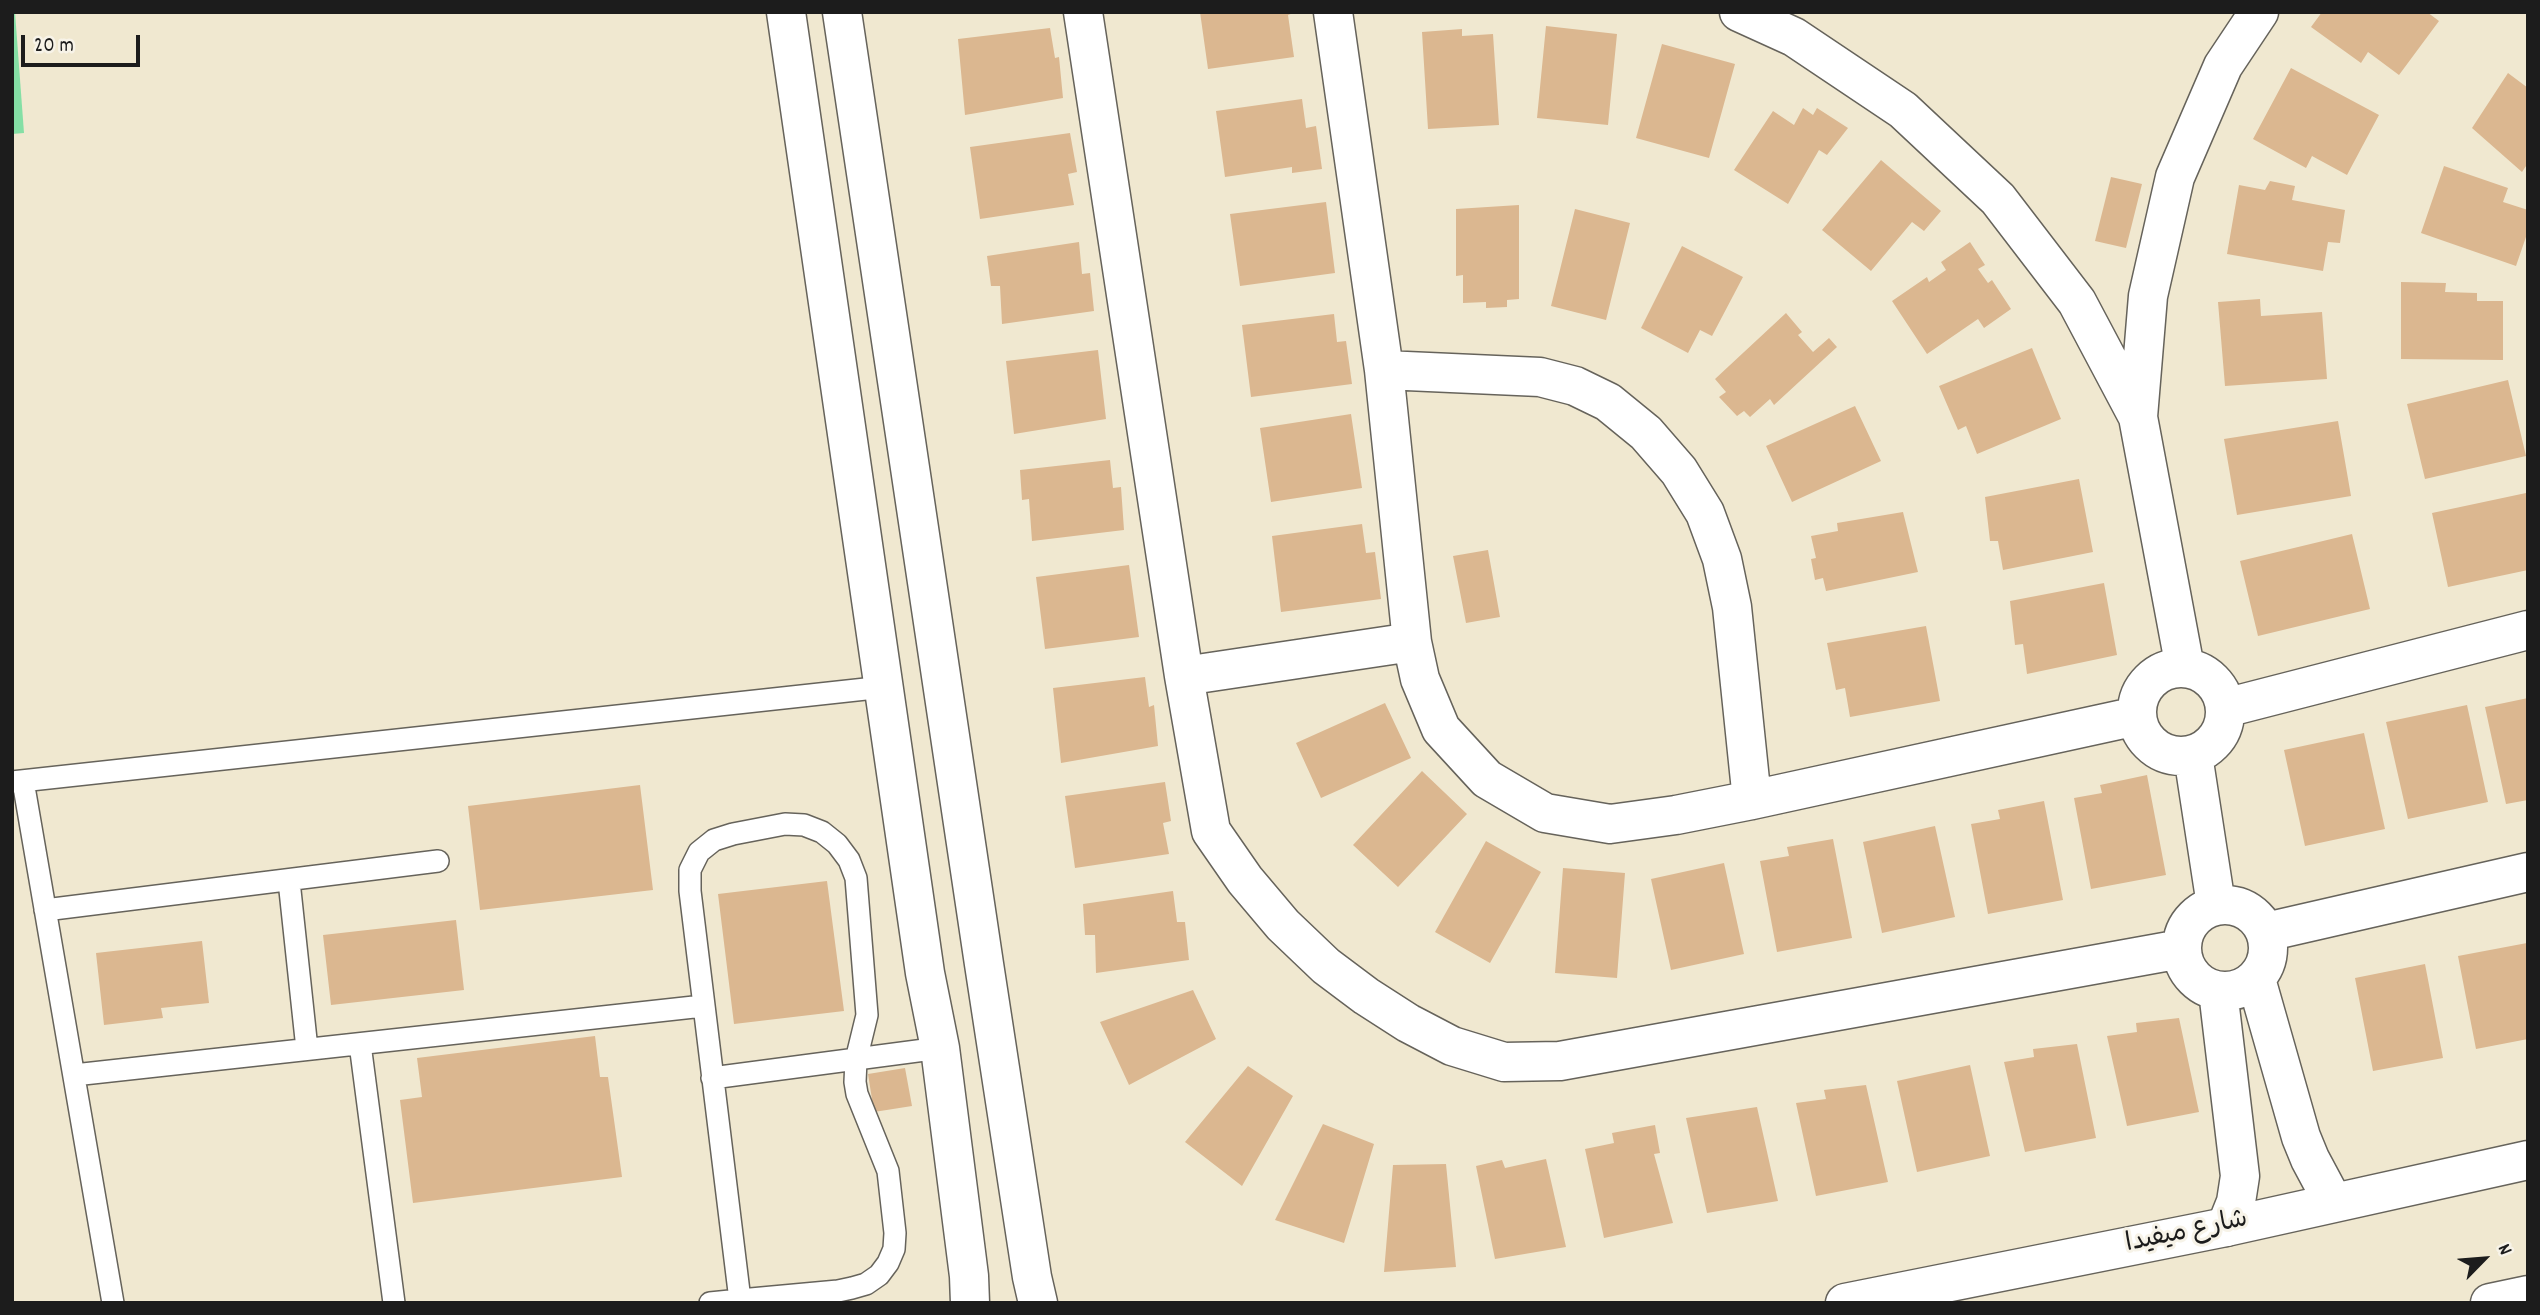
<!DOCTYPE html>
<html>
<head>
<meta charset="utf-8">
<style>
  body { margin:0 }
  #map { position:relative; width:2540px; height:1315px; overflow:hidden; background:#f0e8d0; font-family:Dekko,sans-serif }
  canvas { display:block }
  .frame { position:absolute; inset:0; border:14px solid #1c1c1c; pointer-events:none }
  .north { position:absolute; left:2449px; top:1224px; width:70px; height:70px; -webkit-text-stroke:5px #f7f3e8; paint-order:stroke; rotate:65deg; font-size:19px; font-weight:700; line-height:28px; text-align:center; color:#1c1c1c }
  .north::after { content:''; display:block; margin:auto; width:24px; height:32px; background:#1c1c1c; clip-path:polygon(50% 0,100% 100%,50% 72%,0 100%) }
  .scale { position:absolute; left:21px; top:35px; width:119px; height:32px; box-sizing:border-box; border:4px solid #1c1c1c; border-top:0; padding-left:9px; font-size:21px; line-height:24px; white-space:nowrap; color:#1c1c1c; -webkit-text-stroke:5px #f7f3e8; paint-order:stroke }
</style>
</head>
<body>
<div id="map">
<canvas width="2540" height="1315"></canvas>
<div class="frame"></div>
<div class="north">N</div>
<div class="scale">20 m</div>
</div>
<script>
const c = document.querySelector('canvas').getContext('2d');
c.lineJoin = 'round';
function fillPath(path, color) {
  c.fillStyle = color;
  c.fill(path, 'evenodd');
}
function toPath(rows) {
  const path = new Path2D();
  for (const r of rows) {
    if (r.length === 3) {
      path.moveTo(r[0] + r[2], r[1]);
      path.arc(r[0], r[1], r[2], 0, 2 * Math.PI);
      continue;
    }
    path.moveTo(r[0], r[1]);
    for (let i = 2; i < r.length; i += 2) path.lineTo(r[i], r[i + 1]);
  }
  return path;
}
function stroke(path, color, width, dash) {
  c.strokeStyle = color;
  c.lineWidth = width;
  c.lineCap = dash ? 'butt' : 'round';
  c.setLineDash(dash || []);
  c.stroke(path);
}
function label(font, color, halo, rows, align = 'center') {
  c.font = font + ' Dekko,"Playpen Sans Arabic",sans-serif';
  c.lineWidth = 6;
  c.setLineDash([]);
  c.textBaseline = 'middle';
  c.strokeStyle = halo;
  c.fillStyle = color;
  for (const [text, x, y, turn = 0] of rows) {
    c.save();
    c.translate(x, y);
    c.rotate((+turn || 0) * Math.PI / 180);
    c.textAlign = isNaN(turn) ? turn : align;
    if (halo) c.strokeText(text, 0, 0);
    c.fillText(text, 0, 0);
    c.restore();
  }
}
fillPath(toPath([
  [12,12,15,12,24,133,12,134]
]), '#85dfa5');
fillPath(toPath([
  [1200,12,1296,12,1288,15,1294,57,1208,69],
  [2322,12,2427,12,2439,21,2399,75,2368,52,2361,63,2311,27],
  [1546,26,1617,34,1608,125,1537,118],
  [1050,28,1055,58,1059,57,1063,98,965,115,958,39],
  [1462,29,1462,36,1493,34,1499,125,1428,129,1422,32],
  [1662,44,1735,64,1709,158,1636,138],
  [2291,68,2379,115,2347,175,2312,156,2306,168,2253,139],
  [2508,73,2528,88,2528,163,2522,172,2472,128],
  [1302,99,1306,128,1316,126,1322,169,1292,173,1292,167,1225,177,1216,111],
  [1803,108,1813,115,1817,108,1848,128,1827,155,1819,150,1788,204,1734,170,1773,111,1794,125],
  [1070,133,1077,172,1068,174,1074,205,980,219,970,147],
  [1881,160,1941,211,1924,231,1912,222,1871,271,1822,230],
  [2444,166,2508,188,2503,202,2528,210,2528,231,2516,266,2421,233],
  [2111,177,2142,184,2126,248,2095,241],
  [2270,181,2295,186,2292,200,2345,210,2340,243,2328,242,2323,271,2227,254,2239,185,2265,190],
  [1326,202,1335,273,1240,286,1230,214],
  [1519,205,1519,299,1507,300,1507,307,1486,308,1486,302,1463,303,1463,275,1456,276,1456,209],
  [1575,209,1630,223,1606,320,1551,306],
  [1079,242,1082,274,1090,273,1094,311,1002,324,1000,286,991,286,987,256],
  [1970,242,1985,265,1978,269,1988,283,1992,280,2011,309,1984,328,1978,319,1927,354,1892,301,1927,277,1929,282,1946,270,1941,262],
  [1682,246,1743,277,1712,336,1700,330,1688,353,1641,328],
  [2401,282,2446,283,2445,292,2477,293,2477,301,2503,301,2503,360,2401,359],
  [2260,299,2261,316,2322,312,2327,379,2225,386,2218,302],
  [1786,313,1802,332,1798,335,1813,352,1829,338,1837,347,1774,405,1770,399,1750,417,1744,411,1737,416,1719,397,1726,392,1715,379],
  [1334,314,1337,342,1346,341,1352,384,1251,397,1242,325],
  [2032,348,2061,419,1977,454,1966,426,1958,430,1939,386],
  [1098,350,1106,419,1014,434,1006,361],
  [2508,380,2526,456,2425,479,2407,404],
  [1855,406,1881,461,1792,502,1766,446],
  [1351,414,1362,488,1271,502,1260,428],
  [2338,421,2351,496,2237,515,2224,439],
  [1110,460,1113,488,1121,487,1124,530,1032,541,1029,499,1022,500,1020,470],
  [2079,479,2093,552,2003,570,1998,541,1990,541,1985,497],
  [2526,493,2528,503,2528,570,2448,587,2432,513],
  [1903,512,1918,572,1826,591,1823,578,1815,580,1811,559,1816,558,1811,536,1838,531,1837,523],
  [1362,524,1366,553,1375,552,1381,599,1281,612,1272,536],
  [2352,534,2370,609,2258,636,2240,561],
  [1488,550,1500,617,1466,623,1453,556],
  [1129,565,1139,637,1045,649,1036,577],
  [2104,583,2117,655,2027,674,2023,644,2015,645,2010,601],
  [1926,626,1940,701,1850,717,1845,688,1836,690,1827,643],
  [1145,677,1149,707,1154,705,1158,746,1061,763,1053,688],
  [2528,698,2528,800,2506,804,2485,707],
  [1385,703,1411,758,1321,798,1296,743],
  [2467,705,2488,802,2408,819,2386,722],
  [2364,733,2385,829,2305,846,2284,750],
  [1422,771,1467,814,1398,887,1353,845],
  [2147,775,2166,875,2091,889,2074,798,2102,793,2100,785],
  [1165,782,1171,821,1163,823,1169,854,1075,868,1065,796],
  [640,785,653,890,480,910,468,806],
  [2044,801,2063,900,1988,914,1971,824,2000,819,1998,810],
  [1935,826,1955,917,1882,933,1863,842],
  [1833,839,1852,938,1777,952,1760,861,1789,856,1787,847],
  [1486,841,1541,872,1490,963,1435,932],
  [1724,863,1744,954,1671,970,1651,879],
  [1563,868,1625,873,1617,978,1555,973],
  [827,881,844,1011,734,1024,718,894],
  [1173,891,1177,922,1185,922,1189,960,1096,973,1095,935,1085,935,1083,904],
  [456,920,464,990,331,1005,323,935],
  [202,941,209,1003,161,1008,163,1018,104,1025,96,953],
  [2527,943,2528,1039,2476,1049,2458,956],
  [2425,964,2443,1058,2373,1071,2355,978],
  [1193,990,1216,1039,1129,1085,1100,1022],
  [2179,1018,2199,1112,2127,1126,2107,1036,2137,1032,2136,1023],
  [595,1036,600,1077,608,1077,622,1177,413,1203,400,1100,422,1097,417,1058],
  [2077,1044,2096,1138,2025,1152,2004,1062,2034,1057,2033,1049],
  [1970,1065,1990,1156,1917,1172,1897,1081],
  [1248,1066,1293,1096,1242,1186,1185,1142],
  [905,1068,912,1106,874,1112,868,1074],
  [1866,1085,1888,1182,1816,1196,1796,1103,1826,1099,1824,1090],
  [1757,1107,1778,1201,1707,1213,1686,1118],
  [1323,1124,1374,1144,1344,1243,1275,1220],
  [1655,1125,1660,1153,1654,1154,1673,1223,1604,1238,1585,1149,1614,1143,1612,1133],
  [1546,1159,1566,1247,1495,1259,1476,1166,1502,1160,1505,1168],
  [1446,1164,1456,1267,1384,1272,1393,1165]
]), '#dbb790');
const service = toPath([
  [23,781,113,1303],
  [12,782,884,687],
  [289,881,307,1049],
  [45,910,438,861],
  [360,1044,394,1303],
  [74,1075,703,1006],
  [712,1078,940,1048],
  [710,1303,740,1300,838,1291,852,1288,866,1284,879,1275,888,1263,894,1249,895,1233,888,1171,857,1094,855,1082,856,1060,867,1015,856,878,849,860,837,844,822,832,804,825,785,824,733,834,714,840,699,852,690,870,690,891,740,1300]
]);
const minor = toPath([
  [1083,12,1184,676,1211,831,1245,880,1283,925,1326,966,1366,996,1408,1023,1452,1046,1504,1062,1560,1061,2181,949],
  [1333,12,1384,370,1412,642,1420,679,1441,729,1487,779,1545,813,1610,824,1676,815,1752,800,2137,716],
  [1739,12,1794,37,1903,110,1998,199,2077,302,2138,417],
  [1384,370,1540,377,1575,386,1608,402,1646,433,1679,471,1705,513,1722,559,1732,607,1752,800],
  [2181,712,44],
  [2185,668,2138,417,2148,296,2175,177,2223,66,2259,12],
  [1184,676,1412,642],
  [2225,708,2528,630],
  [2193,755,2216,905],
  [2225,948,43],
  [2266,932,2528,872],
  [2256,979,2301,1137,2310,1159,2333,1202],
  [2218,991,2240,1176,2236,1202,2226,1227]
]);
const tertiary = toPath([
  [786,12,925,973,940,1048,969,1276,970,1303],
  [842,12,984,964,1032,1277,1038,1303],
  [1845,1303,2226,1227,2528,1160],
  [2490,1303,2528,1295]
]);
stroke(service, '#66635b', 24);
stroke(minor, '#66635b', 41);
stroke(tertiary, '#66635b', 41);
stroke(service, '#fff', 21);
stroke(minor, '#fff', 38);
stroke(tertiary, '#fff', 38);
label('26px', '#1c1c1c', '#f7f3e8', [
  ["شارع ميفيدا",2187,1234,-12]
]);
</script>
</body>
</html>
